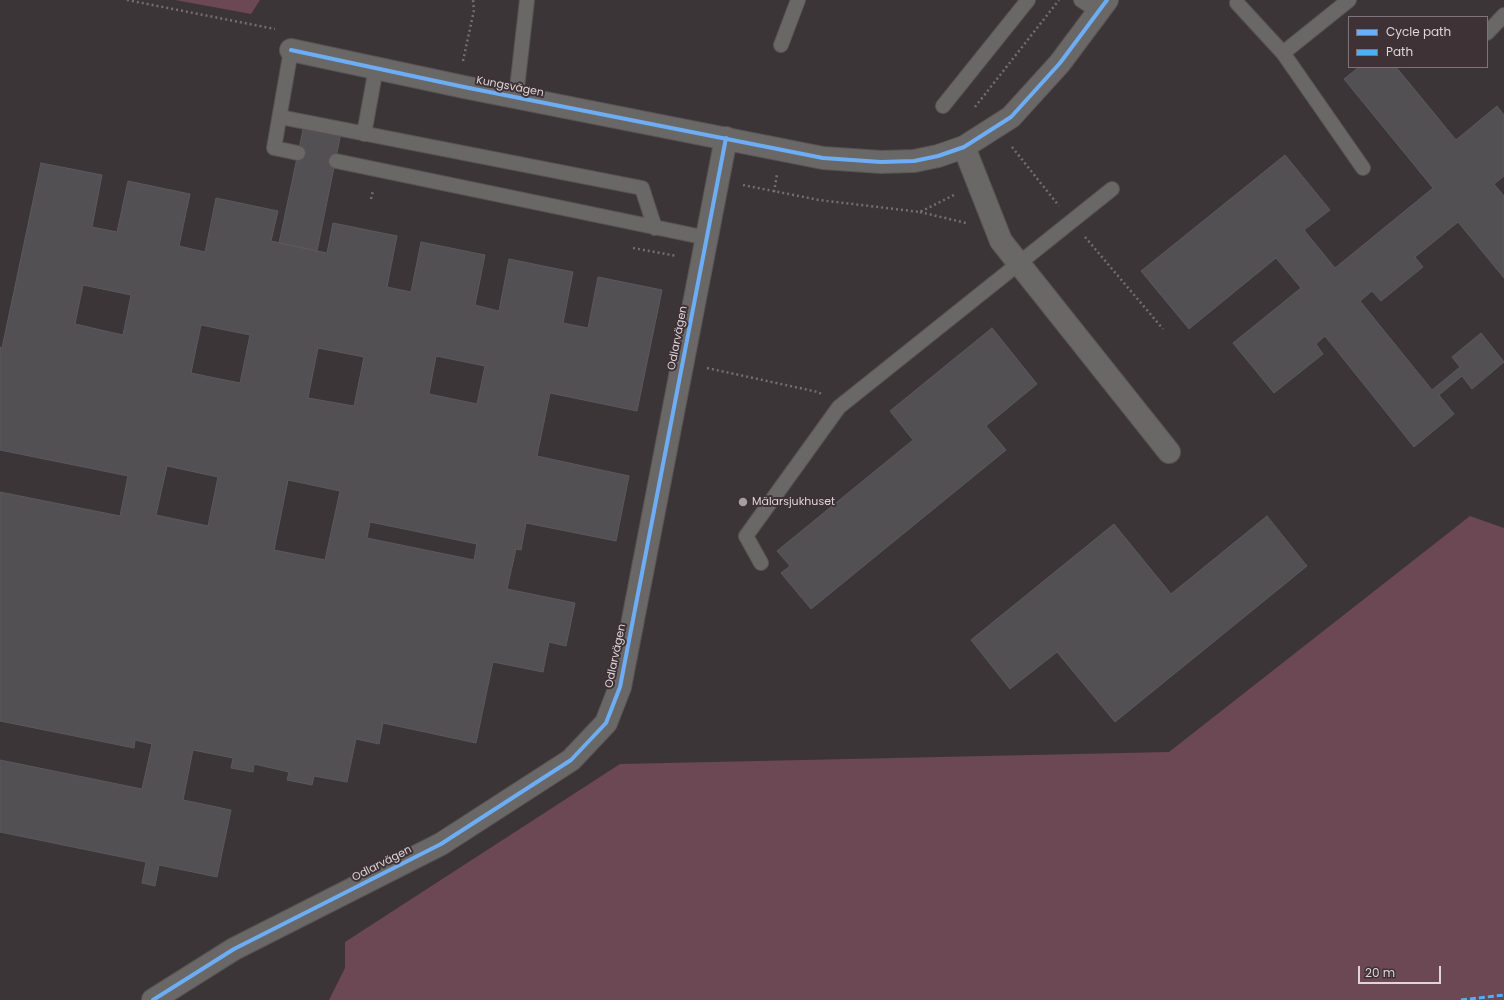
<!DOCTYPE html>
<html>
<head>
<meta charset="utf-8">
<style>
  body { margin:0 }
  #map { position:relative; width:1504px; height:1000px; overflow:hidden; background:#3c3537; font-family:Poppins,sans-serif }
  canvas { display:block }
  .legend { position:absolute; left:1348px; top:16px; width:140px; height:52px; box-sizing:border-box; background:#3f3236; border:1px solid #7f7477; margin:0; padding:5px 7px; list-style:none; font-size:12px; color:#ded6d8 }
  .legend li { display:flex; align-items:center; gap:8px; height:20px }
  .legend b { width:20px; border:1px solid #7f7477 }
  .scale { position:absolute; left:1358px; top:966px; width:83px; height:18px; box-sizing:border-box; border:2px solid #ded6d8; border-top:0; padding-left:5px; font-size:12px; line-height:14px; white-space:nowrap; color:#ded6d8; -webkit-text-stroke:3px #3f3236; paint-order:stroke }
</style>
</head>
<body>
<div id="map">
<canvas width="1504" height="1000"></canvas>
<ul class="legend">
<li><b style="height:5px;background:#6dadf4"></b>Cycle path</li>
<li><b style="height:5px;background:#4cb0f7"></b>Path</li>
</ul>
<div class="scale">20 m</div>
</div>
<script>
const c = document.querySelector('canvas').getContext('2d');
c.lineJoin = 'round';
function fillPath(path, color) {
  c.fillStyle = color;
  c.fill(path, 'evenodd');
}
function toPath(rows) {
  const path = new Path2D();
  for (const r of rows) {
    path.moveTo(r[0], r[1]);
    for (let i = 2; i < r.length; i += 2) path.lineTo(r[i], r[i + 1]);
  }
  return path;
}
function stroke(path, color, width, dash) {
  c.strokeStyle = color;
  c.lineWidth = width;
  c.lineCap = dash ? 'butt' : 'round';
  c.setLineDash(dash || []);
  c.stroke(path);
}
function label(font, color, halo, rows, align = 'center') {
  c.font = font + ' Poppins,sans-serif';
  c.lineWidth = 4;
  c.setLineDash([]);
  c.textBaseline = 'middle';
  c.strokeStyle = halo;
  c.fillStyle = color;
  for (const [text, x, y, turn = 0] of rows) {
    c.save();
    c.translate(x, y);
    c.rotate((+turn || 0) * Math.PI / 180);
    c.textAlign = isNaN(turn) ? turn : align;
    if (halo) c.strokeText(text, 0, 0);
    c.fillText(text, 0, 0);
    c.restore();
  }
}
fillPath(toPath([
  [175,0,260,0,251,14],
  [1470,516,1504,528,1504,1000,329,1000,345,968,345,942,620,764,1169,752]
]), '#6c4754');
const building = toPath([
  [1359,67,1396,67,1456,140,1497,106,1504,115,1504,176,1494,184,1504,196,1504,278,1458,222,1415,257,1423,267,1381,301,1372,291,1360,301,1432,390,1460,367,1452,357,1481,333,1504,362,1472,389,1462,376,1439,395,1454,414,1414,447,1325,336,1316,344,1323,354,1274,393,1233,343,1301,288,1276,258,1189,329,1141,271,1285,155,1330,210,1304,230,1335,268,1433,188,1344,79,1359,67],
  [304,125,341,133,317,251,279,243,304,125],
  [41,163,102,175,92,227,117,232,128,181,190,194,179,246,205,252,216,198,278,211,271,241,317,251,327,253,333,223,397,236,387,287,411,292,421,242,485,255,475,305,499,311,509,259,573,272,563,323,588,328,598,277,662,290,637,411,550,393,537,456,629,476,616,541,526,523,521,550,516,549,507,589,575,603,566,646,549,642,543,672,493,662,476,743,383,723,379,744,356,739,347,782,314,776,312,785,287,780,289,772,254,764,253,772,231,768,233,758,193,750,183,800,231,810,217,877,159,865,155,886,142,883,146,862,0,832,0,760,142,789,152,744,135,740,134,748,0,721,0,492,120,516,128,476,0,450,0,347,2,348,41,163],
  [83,285,131,295,123,335,75,324,83,285],
  [201,325,250,335,240,383,191,373,201,325],
  [318,348,364,357,354,406,308,398,318,348],
  [436,356,485,366,477,404,429,394,436,356],
  [167,466,218,477,208,526,156,515,167,466],
  [288,480,340,491,325,560,274,550,288,480],
  [370,522,477,544,474,560,367,538,370,522],
  [992,328,1037,384,986,426,1006,450,811,609,781,573,790,566,777,551,913,440,890,411,992,328],
  [1267,516,1307,566,1115,722,1057,652,1010,689,971,640,1114,524,1171,594,1267,516]
]);
fillPath(building, '#525052');
stroke(building, '#5a595b', 1);
const service = toPath([
  [1081,0,1098,11],
  [1349,0,1283,53,1363,168],
  [1237,3,1283,53],
  [1487,33,1504,15],
  [781,45,798,0],
  [291,50,274,148,298,153],
  [516,97,527,0],
  [943,106,1028,0],
  [280,117,642,188,655,228],
  [364,134,376,68],
  [336,161,707,238],
  [761,563,746,536,839,407,1112,189]
]);
const minor = toPath([
  [291,50,464,87,823,158,881,162,914,161,938,156,964,147,1011,117,1060,63,1107,0],
  [964,147,1001,241,1169,452],
  [153,1000,234,949,441,844,571,760,606,723,620,687,726,138]
]);
stroke(service, '#585355', 16);
stroke(minor, '#585355', 24);
stroke(toPath([
  [127,0,275,29],
  [463,61,474,10,473,0],
  [975,107,1059,0],
  [1012,147,1059,206],
  [743,185,819,200,920,212,956,194],
  [774,192,777,174],
  [371,199,373,190],
  [920,212,966,223],
  [1085,237,1163,329],
  [633,248,677,256],
  [707,368,818,392,823,395]
]), '#726f6f', 2.5, [2, 3]);
stroke(service, '#6a6767', 14);
stroke(minor, '#6a6767', 22);
stroke(toPath([
  [1461,1000,1504,995]
]), '#4cb0f7', 3, [6, 3]);
stroke(toPath([
  [291,50,464,87,823,158,881,162,914,161,938,156,964,147,1011,117,1060,63,1107,0],
  [153,1000,234,949,441,844,571,760,606,723,620,687,726,138]
]), '#6dadf4', 4);
for (const [x, y, r, color] of [
  [743,502,5,"#a59ea0"]
]) {
  const dot = new Path2D();
  dot.arc(x, y, r, 0, 2 * Math.PI);
  c.fillStyle = color;
  c.fill(dot);
  stroke(dot, '#3f3236', 1.5);
}
label('11px', '#ded6d8', '#3f3236', [
  ["Kungsvägen",510,87,11],
  ["Odlarvägen",678,338,-79],
  ["Odlarvägen",616,656,-78],
  ["Odlarvägen",382,864,-27]
]);
label('11px', '#ded6d8', '#3f3236', [
  ["Mälarsjukhuset",752,502]
], 'left');
</script>
</body>
</html>
